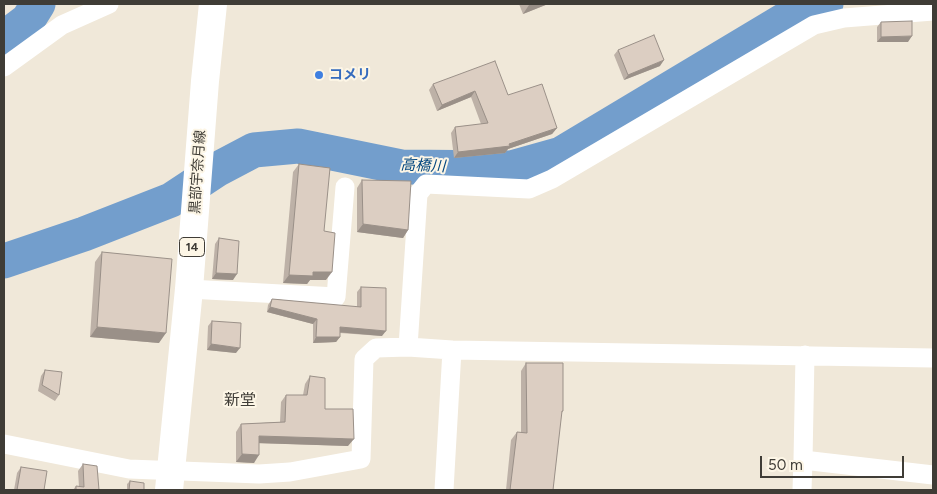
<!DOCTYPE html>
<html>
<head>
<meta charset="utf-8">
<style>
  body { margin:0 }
  #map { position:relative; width:937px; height:494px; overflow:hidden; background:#f0e8d9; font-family:Figtree,sans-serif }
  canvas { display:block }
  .frame { position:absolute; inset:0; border:5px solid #3f3c36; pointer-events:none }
  .scale { position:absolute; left:760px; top:456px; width:144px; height:22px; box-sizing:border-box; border:2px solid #3f3c36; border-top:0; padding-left:6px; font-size:15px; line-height:18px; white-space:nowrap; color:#3f3c36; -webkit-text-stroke:4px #fdf6e6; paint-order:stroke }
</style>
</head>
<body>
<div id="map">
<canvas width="937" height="494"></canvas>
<div class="frame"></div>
<div class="scale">50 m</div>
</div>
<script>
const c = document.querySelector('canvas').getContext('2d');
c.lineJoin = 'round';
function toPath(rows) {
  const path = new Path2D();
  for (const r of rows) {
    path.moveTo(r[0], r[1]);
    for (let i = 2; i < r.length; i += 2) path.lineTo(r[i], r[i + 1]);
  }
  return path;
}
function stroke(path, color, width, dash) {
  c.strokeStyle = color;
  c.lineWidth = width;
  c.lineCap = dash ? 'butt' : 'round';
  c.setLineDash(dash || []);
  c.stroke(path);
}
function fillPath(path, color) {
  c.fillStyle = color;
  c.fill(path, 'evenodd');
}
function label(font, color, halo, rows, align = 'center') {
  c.font = font + ' Figtree,"Noto Sans JP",sans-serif';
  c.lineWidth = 4;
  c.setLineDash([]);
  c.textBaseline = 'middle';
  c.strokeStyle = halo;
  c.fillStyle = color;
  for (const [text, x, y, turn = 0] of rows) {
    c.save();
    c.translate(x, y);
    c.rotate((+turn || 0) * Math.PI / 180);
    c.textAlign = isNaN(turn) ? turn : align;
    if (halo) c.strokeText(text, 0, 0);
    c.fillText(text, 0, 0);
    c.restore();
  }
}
stroke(toPath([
  [4,38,28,20,38,4],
  [4,261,84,234,171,200,218,169,254,150,298,146,401,167,511,168,561,154,808,6,826,4]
]), '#739ecc', 35);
stroke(toPath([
  [4,67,62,25,109,4],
  [189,289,336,297,345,187],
  [452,350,408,347,418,194,426,184,529,189,552,179,814,25,844,18,933,11],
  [805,355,803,460,933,475],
  [4,444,129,469,259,474,290,472,361,459,364,359,376,348,408,347],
  [444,490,452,350,933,358],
  [802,490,803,460]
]), '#fff', 19);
stroke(toPath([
  [169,490,189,289,205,81,213,4]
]), '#fff', 28);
fillPath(toPath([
  [519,4,548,4,523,14],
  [881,22,908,42,877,42,877,27],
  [618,50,660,66,624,80,614,55],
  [433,84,508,95,557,128,552,134,508,149,505,153,454,158,451,133,455,127,481,124,471,97,437,111,429,90],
  [299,164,324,231,326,280,310,280,307,284,283,283,293,172],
  [362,180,408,230,403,238,357,232,357,188],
  [219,238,233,280,212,279,215,244],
  [102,252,159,343,90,337,95,262],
  [361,287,382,336,340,333,340,337,336,342,313,343,313,324,267,312,268,305,272,299,357,307,357,292],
  [212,321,236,353,207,350,208,326],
  [526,363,563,411,561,414,553,490,506,490,511,440,517,432,521,433,521,371],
  [45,370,59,395,55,401,38,391,41,376],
  [310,376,325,409,348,446,259,443,254,463,236,462,236,432,241,424,280,422,281,402,286,395,303,395,305,384],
  [83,464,99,490,73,490,76,486,79,487,78,471],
  [21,467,44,490,14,490,17,473],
  [130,481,144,490,127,490,127,484]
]), '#bdb1a7');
fillPath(toPath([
  [533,4,548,4,523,14,529,5],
  [912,36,908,42,877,42,881,37],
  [664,60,660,66,624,80,628,75],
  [475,91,471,97,437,111,442,105],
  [557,128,552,134,508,149,505,153,454,158,458,152,509,144],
  [363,224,408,230,403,238,357,232],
  [313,272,332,272,326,280,310,280,307,284,283,283,289,275],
  [216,273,237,274,233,280,212,279],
  [270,307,317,319,313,324,267,312],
  [97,327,166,333,159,343,90,337],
  [340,327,386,331,382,336,336,332],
  [316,337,340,337,336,342,313,343],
  [211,344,240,348,236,353,207,350],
  [259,436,354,439,348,446,254,443],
  [242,454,259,455,254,463,236,462]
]), '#9a9088');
const building = toPath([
  [912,21,912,36,881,37,881,22,912,21],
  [654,35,664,60,628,75,618,50,654,35],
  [495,61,508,95,542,84,557,128,509,144,510,146,458,152,455,127,488,123,475,91,442,105,433,84,495,61],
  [299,164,330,168,324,231,335,233,332,272,313,272,313,276,289,275,299,164],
  [362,180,411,181,408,230,363,224,362,180],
  [219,238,239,241,237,274,216,273,219,238],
  [102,252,172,259,166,333,97,327,102,252],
  [361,287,386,288,386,331,340,327,340,337,316,337,317,319,270,307,272,299,361,307,361,287],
  [212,321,241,323,240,348,211,344,212,321],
  [526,363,563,363,563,411,562,411,553,490,510,490,517,432,527,433,526,363],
  [45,370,62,372,59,395,42,385,45,370],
  [310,376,325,378,325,409,353,409,354,439,259,436,259,455,242,454,241,424,285,422,286,395,307,395,310,376],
  [83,464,97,466,99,490,76,490,76,486,84,487,83,464],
  [21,467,47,471,44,490,17,490,21,467],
  [130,481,144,483,144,490,129,490,130,481]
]);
fillPath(building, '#dccec2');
stroke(building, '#9a9088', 1);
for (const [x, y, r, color] of [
  [319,75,5,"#3f7fe0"]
]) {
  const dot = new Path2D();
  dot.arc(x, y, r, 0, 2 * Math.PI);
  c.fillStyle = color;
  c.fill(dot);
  stroke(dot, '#fdf6e6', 2);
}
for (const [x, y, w] of [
  [192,247,25]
]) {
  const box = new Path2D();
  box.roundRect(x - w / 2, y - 9.5, w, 19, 4);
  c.fillStyle = '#fdf6e6';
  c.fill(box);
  stroke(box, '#3f3c36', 1);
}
label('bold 12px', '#3f3c36', null, [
  ["14",192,247]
]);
label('bold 14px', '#366cbe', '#fdf6e6', [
  ["コメリ",329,75]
], 'left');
label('14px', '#3f3c36', '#fdf6e6', [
  ["黒部宇奈月線",198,172,-86]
]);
label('italic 15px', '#02467f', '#fdf6e6', [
  ["高橋川",423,166,2]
]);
label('16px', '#3f3c36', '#fdf6e6', [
  ["新堂",240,400]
]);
</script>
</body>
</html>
